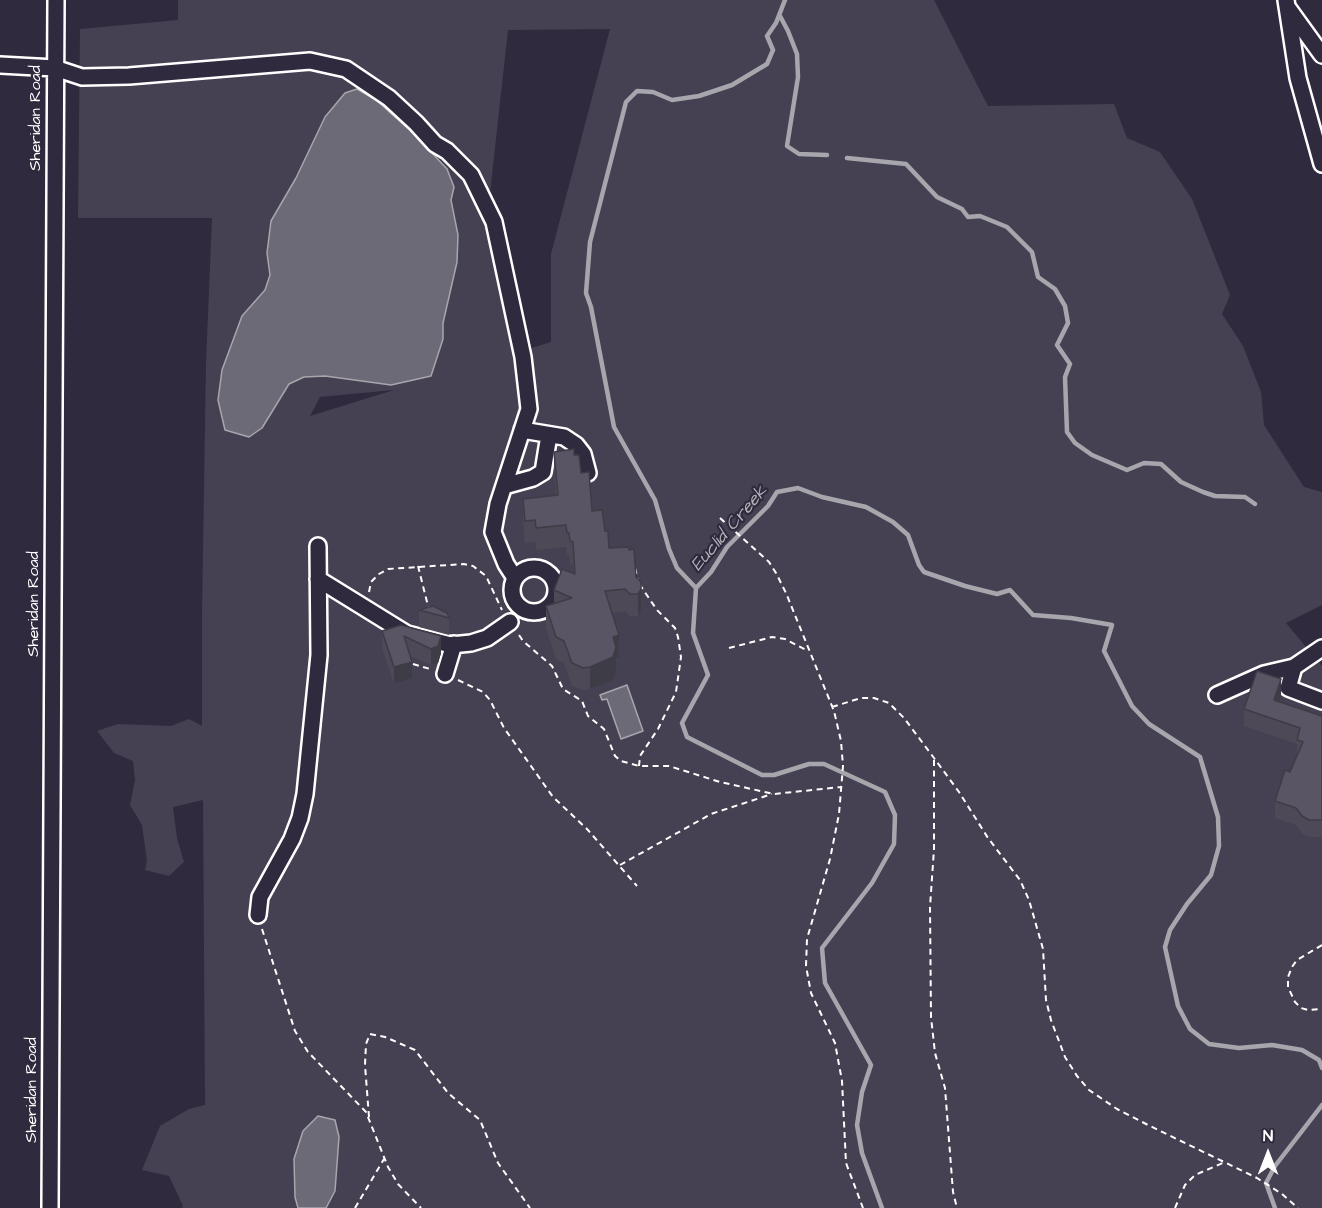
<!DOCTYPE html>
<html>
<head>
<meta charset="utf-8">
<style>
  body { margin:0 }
  #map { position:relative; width:1322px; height:1208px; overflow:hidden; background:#2f2a3d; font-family:"Architects Daughter",sans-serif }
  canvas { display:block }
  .north { position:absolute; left:1238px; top:1124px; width:60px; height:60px; -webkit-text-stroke:4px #2f2a3d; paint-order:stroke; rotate:0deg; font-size:16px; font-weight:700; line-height:24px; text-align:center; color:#fff }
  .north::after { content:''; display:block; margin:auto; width:21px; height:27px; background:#fff; clip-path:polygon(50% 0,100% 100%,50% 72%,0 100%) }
</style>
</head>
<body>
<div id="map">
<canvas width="1322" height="1208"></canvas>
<div class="north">N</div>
</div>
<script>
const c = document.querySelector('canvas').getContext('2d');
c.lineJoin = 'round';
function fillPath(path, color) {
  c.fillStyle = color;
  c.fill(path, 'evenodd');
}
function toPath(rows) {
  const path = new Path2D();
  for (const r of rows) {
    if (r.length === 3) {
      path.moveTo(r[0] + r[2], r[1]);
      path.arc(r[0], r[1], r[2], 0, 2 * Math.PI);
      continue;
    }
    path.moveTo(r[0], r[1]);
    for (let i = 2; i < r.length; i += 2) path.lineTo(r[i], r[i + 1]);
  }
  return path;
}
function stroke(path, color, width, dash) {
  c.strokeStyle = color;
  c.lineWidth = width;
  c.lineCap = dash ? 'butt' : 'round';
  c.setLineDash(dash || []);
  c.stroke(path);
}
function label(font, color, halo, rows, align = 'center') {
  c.font = font + ' "Architects Daughter",sans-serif';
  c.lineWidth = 4.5;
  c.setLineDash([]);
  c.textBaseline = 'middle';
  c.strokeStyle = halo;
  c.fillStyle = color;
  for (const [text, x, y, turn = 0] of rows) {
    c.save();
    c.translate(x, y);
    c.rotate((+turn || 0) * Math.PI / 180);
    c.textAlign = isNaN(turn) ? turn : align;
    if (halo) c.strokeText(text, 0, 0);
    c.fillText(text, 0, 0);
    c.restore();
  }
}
fillPath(toPath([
  [178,0,934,0,988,106,1114,104,1127,138,1160,152,1192,199,1230,295,1222,314,1243,346,1261,392,1264,425,1304,487,1322,492,1322,605,1286,623,1322,666,1322,1208,182,1208,183,1206,169,1176,142,1170,160,1126,189,1109,205,1105,203,800,173,807,177,838,184,862,169,876,145,870,147,861,142,825,130,805,135,780,133,761,114,753,97,731,118,724,171,726,189,719,202,726,202,614,206,362,212,218,78,218,80,29,178,20],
  [610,29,551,254,551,342,522,351,488,211,508,30],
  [296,178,454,187,451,200,455,215,457,262,443,323,443,339,431,375,391,385,325,376,304,377,289,384,262,428,242,316,265,290,270,275,267,253,271,221],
  [393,390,394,390,310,416,320,397]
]), '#464152');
const water = toPath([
  [357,89,376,100,415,135,447,169,454,187,451,200,458,235,457,262,443,323,443,339,431,376,391,385,325,376,304,377,289,384,262,428,249,437,225,430,218,400,222,370,242,316,265,290,270,275,267,253,271,221,296,178,325,117,345,93,357,89],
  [627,685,643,731,621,739,607,699,602,700,600,695,627,685],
  [318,1116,335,1120,339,1137,335,1191,326,1208,298,1208,295,1197,294,1159,303,1131,318,1116]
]);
fillPath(water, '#6d6a77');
stroke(water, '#a7a6ad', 1.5);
stroke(toPath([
  [785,0,776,23,767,36,773,50,767,64,732,85,699,96,672,100,653,92,637,91,626,102,590,242,586,293,591,307,614,427,655,500,669,549,677,568,696,588,711,572,727,547,768,506,777,492,798,488,822,497,866,507,893,522,908,535,919,565,924,572,965,586,997,594,1010,590,1033,615,1071,618,1112,625,1104,651,1132,706,1149,724,1200,757,1218,817,1219,846,1211,875,1187,904,1170,930,1165,947,1178,1006,1190,1029,1209,1044,1239,1048,1272,1045,1302,1050,1319,1060,1322,1068],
  [780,16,788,31,797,54,798,77,787,146,799,154,827,155],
  [847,158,906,164,937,197,962,209,968,217,980,216,1007,227,1032,252,1038,277,1055,289,1065,306,1068,323,1057,345,1070,364,1065,377,1067,432,1075,443,1092,455,1127,470,1144,463,1161,464,1181,482,1203,492,1215,496,1245,497,1255,504],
  [696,588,693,633,708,675,682,723,687,737,762,775,774,775,809,764,824,764,885,792,895,815,894,844,872,883,822,948,825,983,871,1065,862,1092,857,1125,862,1153,882,1208],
  [1275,1208,1266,1183,1275,1166,1322,1105]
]), '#a7a6ad', 4.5);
const minor = toPath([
  [1286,0,1298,78,1322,164],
  [1288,8,1322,55],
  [0,65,55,68,82,77,129,76,310,61,346,69,389,98,416,123,435,144,447,151,471,175,494,222,523,357,529,409,498,504,493,532,506,564,515,578],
  [522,430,564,437,576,445,583,454,588,473],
  [504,486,533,478,543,472,549,435],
  [534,590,22],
  [318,579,407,634,451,645,471,643,487,638,510,622],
  [1322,648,1294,667,1288,688,1322,701],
  [445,674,454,644],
  [1217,695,1264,674,1294,667],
  [258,915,260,897,292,839,300,818,305,794,319,655,318,546],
  [50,1208,56,0]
]);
stroke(minor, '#fff', 20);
stroke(toPath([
  [720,518,769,562,776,573,786,593,834,711,841,741,843,766,839,814,830,859,807,939,806,966,811,993,835,1043,842,1081,846,1163,863,1208],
  [418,566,429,610],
  [635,568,638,580],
  [369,592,371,582,379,574,388,569,464,564,473,566,486,576,502,610],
  [519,635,523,641,552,666,563,689,582,701,588,716,604,729,615,756,621,761,639,766,669,766,720,782,774,794,841,787],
  [729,648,772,637,785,639,808,651],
  [413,664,430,669],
  [458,680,483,692,490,700,504,728,553,797,587,829,637,886],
  [832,707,861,698,874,698,889,703,904,718,934,758,959,792,988,838,1020,880,1029,900,1043,949,1046,1000,1051,1020,1065,1057,1077,1076,1089,1090,1117,1109,1148,1125,1257,1178,1282,1194,1298,1208],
  [934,760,934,849,930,907,931,1017,935,1053,945,1088,953,1192,957,1208],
  [639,766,640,756,658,729,676,692,681,657,678,637,675,628,657,610,640,585],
  [620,865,711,814,772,794],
  [262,929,295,1031,308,1052,366,1112,388,1167,398,1184,421,1208],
  [1322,945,1297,960,1292,967,1288,977,1288,987,1295,1002,1301,1008,1308,1010,1322,1009],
  [369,1117,365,1065,366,1044,370,1034,385,1037,415,1050,448,1093,480,1120,498,1163,530,1208],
  [355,1208,384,1159],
  [1175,1208,1185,1185,1195,1175,1225,1162]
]), '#fff', 2, [6, 4.5]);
stroke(minor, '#2f2a3d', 15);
fillPath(toPath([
  [554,452,574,455,581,473,592,511,605,531,609,548,636,577,641,611,638,616,630,616,625,611,612,613,619,657,616,658,616,669,613,680,590,689,583,690,572,686,564,663,556,659,546,628,546,606,554,603,554,590,574,574,573,564,570,563,569,555,567,555,566,547,536,550,535,542,525,543,523,521,523,499,556,496,554,474],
  [419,610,449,618,449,635,419,627],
  [382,631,441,636,441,653,438,663,431,665,410,656,412,678,394,684,382,648],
  [1281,696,1279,702,1322,716,1322,837,1309,837,1302,833,1296,825,1275,818,1275,801,1290,772,1297,755,1297,744,1244,726,1244,709]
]), '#4d4956');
fillPath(toPath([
  [641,589,641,611,638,616,638,594],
  [619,635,619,657,616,658,616,669,613,680,590,689,590,667,613,637],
  [441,636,441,653,438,663,431,665,431,649],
  [412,662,412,678,394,684,394,667],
  [1281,679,1281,696,1274,717,1274,700]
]), '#3e3c46');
const building = toPath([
  [574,449,574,455,579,455,581,473,589,472,592,511,602,510,605,531,608,531,609,548,629,547,629,550,634,549,636,577,641,582,641,589,638,594,630,594,625,589,605,591,619,635,613,637,616,647,613,657,590,667,583,668,572,663,564,641,556,637,546,606,572,598,554,590,562,569,575,574,573,542,570,541,569,533,567,533,566,525,536,528,535,520,525,521,523,499,558,495,554,452,574,449],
  [433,606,447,613,449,618,419,610,433,606],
  [401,625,441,636,438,646,431,649,404,636,412,662,394,667,382,631,401,625],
  [1257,671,1281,679,1274,700,1322,716,1322,820,1309,820,1302,816,1296,808,1275,801,1285,770,1290,772,1303,742,1297,740,1300,728,1244,709,1257,671]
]);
fillPath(building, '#595564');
stroke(building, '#3e3c46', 1.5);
label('16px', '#fff', '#2f2a3d', [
  ["Sheridan Road",37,118,-90],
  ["Sheridan Road",35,604,-90],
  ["Sheridan Road",33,1090,-90]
]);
label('italic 18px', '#b6b4bb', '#2f2a3d', [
  ["Euclid Creek",730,529,-49]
]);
</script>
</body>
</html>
